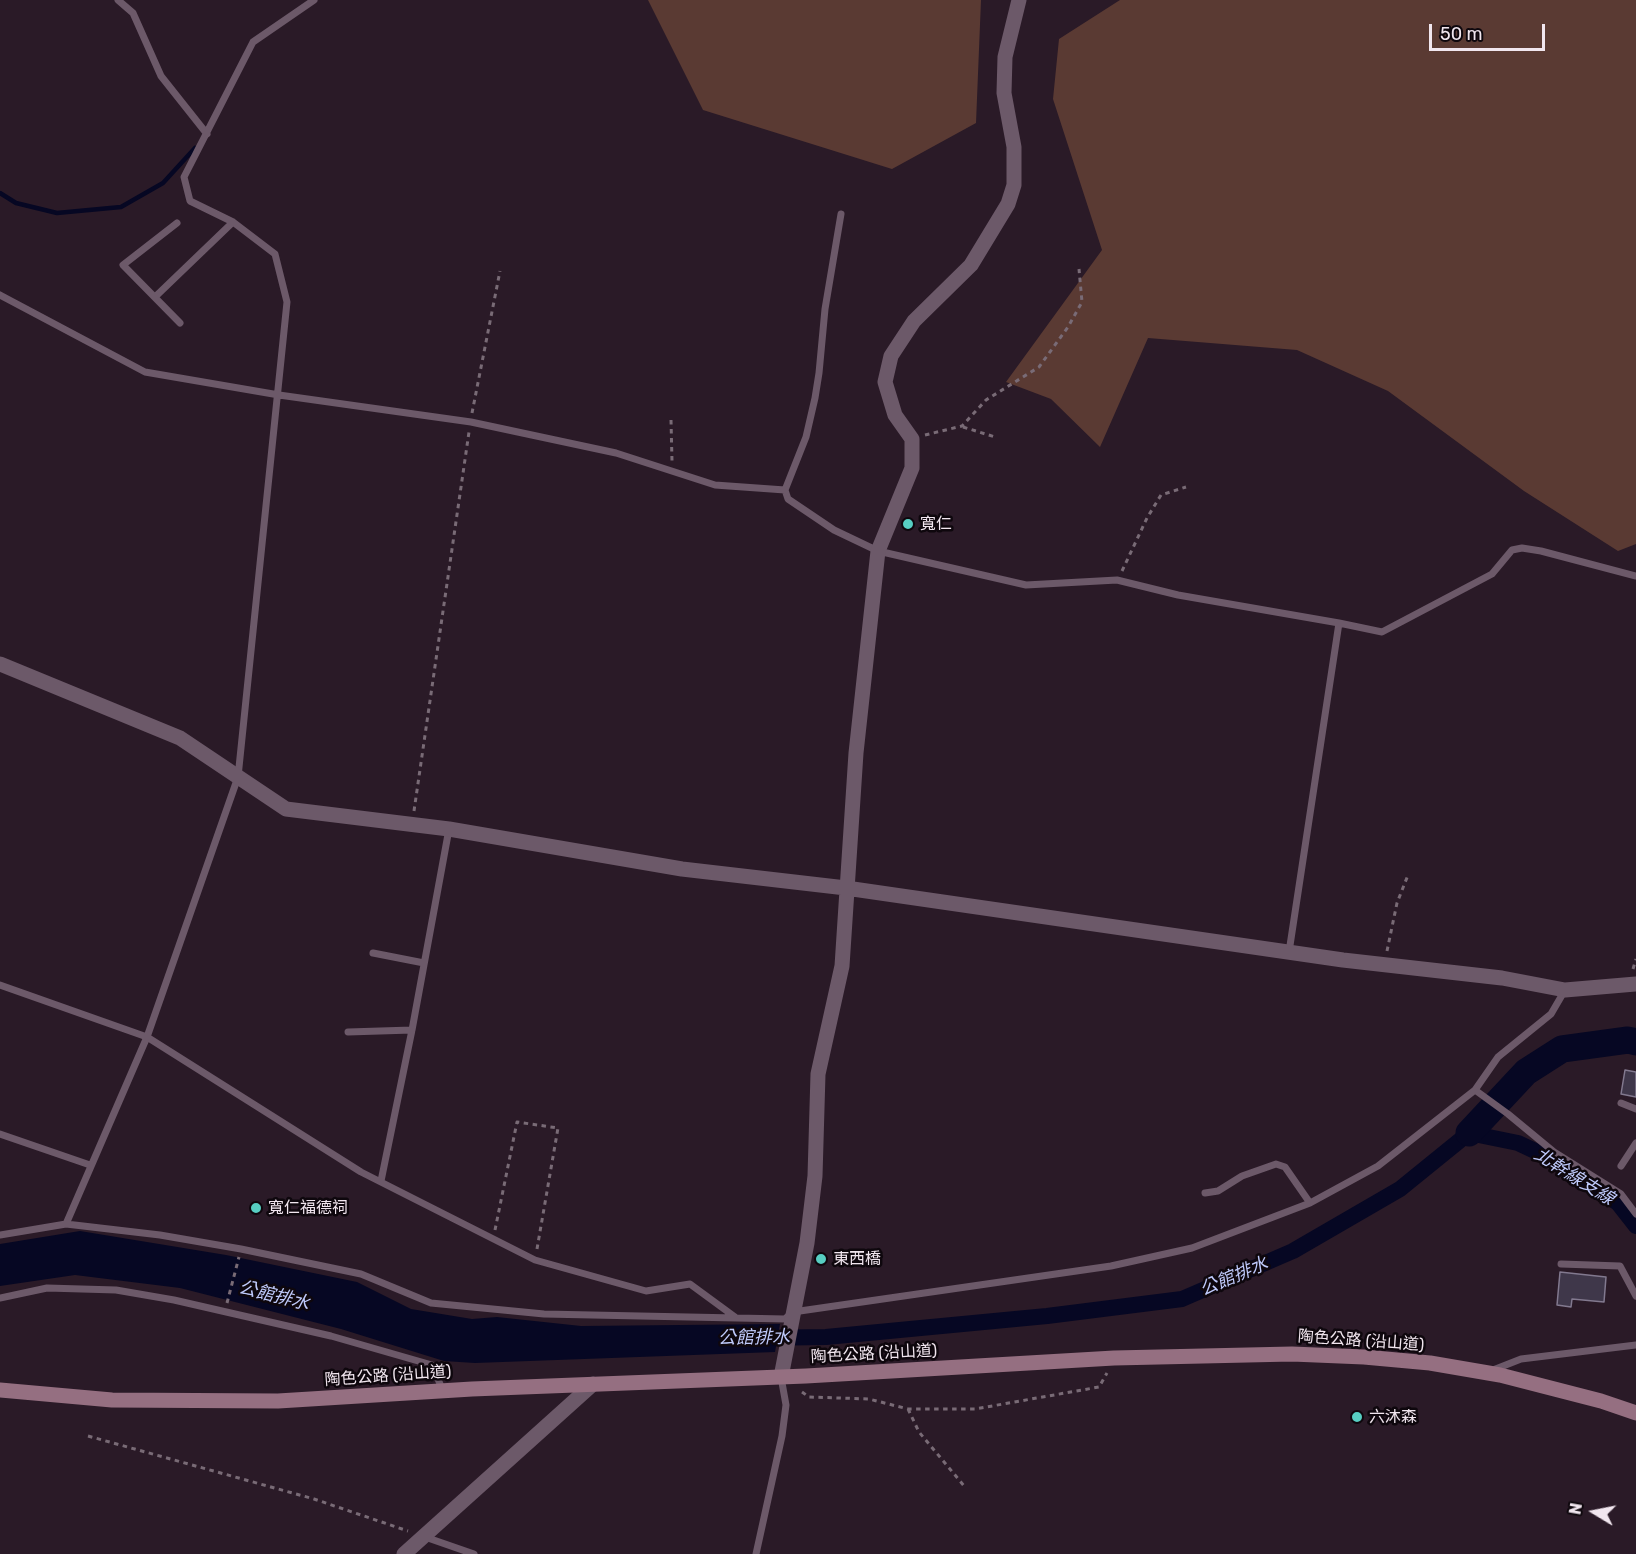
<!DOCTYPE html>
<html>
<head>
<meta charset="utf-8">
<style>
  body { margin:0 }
  #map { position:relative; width:1636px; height:1554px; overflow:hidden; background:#2a1a27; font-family:Rubik,sans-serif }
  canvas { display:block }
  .north { position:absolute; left:1564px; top:1482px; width:60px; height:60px; -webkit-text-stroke:4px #0e070d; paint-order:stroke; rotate:280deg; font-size:16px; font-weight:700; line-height:24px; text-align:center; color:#f1e6ef }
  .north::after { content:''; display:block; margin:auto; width:21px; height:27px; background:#f1e6ef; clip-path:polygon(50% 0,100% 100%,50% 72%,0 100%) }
  .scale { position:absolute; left:1429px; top:24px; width:116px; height:27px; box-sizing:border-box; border:3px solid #f1e6ef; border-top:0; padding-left:8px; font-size:18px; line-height:21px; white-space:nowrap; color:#f1e6ef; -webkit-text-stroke:4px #0e070d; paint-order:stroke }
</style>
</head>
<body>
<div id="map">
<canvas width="1636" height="1554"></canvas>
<div class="north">N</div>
<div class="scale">50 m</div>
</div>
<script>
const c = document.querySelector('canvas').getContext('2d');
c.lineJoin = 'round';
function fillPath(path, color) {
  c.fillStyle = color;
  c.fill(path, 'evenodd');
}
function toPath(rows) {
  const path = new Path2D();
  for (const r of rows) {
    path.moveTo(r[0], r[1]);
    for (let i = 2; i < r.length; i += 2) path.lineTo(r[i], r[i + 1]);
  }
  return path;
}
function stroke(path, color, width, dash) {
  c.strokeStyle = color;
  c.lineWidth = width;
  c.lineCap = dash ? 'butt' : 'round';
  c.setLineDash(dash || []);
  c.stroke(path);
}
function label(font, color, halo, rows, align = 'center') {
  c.font = font + ' Rubik,"Noto Sans TC",sans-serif';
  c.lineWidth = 5;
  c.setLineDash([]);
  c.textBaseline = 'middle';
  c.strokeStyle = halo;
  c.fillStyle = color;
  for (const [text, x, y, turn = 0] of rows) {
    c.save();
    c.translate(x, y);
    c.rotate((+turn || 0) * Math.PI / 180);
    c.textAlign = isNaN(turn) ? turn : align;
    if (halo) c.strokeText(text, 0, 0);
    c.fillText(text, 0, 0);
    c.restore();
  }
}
fillPath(toPath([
  [648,0,981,0,976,123,892,169,703,110],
  [1120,0,1636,0,1636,544,1618,551,1524,491,1388,391,1297,350,1148,338,1100,447,1051,399,1006,382,1102,250,1053,99,1059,39]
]), '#5a3a33');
fillPath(toPath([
  [80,1231,226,1255,357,1282,411,1309,472,1319,497,1317,581,1326,780,1324,775,1352,475,1363,444,1361,341,1329,180,1288,75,1275,0,1286,0,1244]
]), '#060723');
stroke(toPath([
  [0,193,16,203,57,213,121,207,163,183,195,148]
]), '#060723', 4.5);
stroke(toPath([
  [754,1338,826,1337,1047,1316,1182,1299,1293,1251,1400,1189,1469,1133,1518,1143,1552,1159,1618,1203,1636,1226]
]), '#060723', 16);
stroke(toPath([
  [1469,1133,1526,1072,1562,1049,1628,1040,1636,1042]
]), '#060723', 27);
const building = toPath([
  [1625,1070,1636,1072,1636,1097,1621,1094,1625,1070],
  [1560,1272,1606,1277,1604,1302,1572,1299,1571,1307,1557,1305,1560,1272]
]);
fillPath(building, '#3f374a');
stroke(building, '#82798f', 1.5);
stroke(toPath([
  [472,413,500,271],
  [671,420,672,461],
  [963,427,995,437],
  [925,435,962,426,986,400,1039,367,1068,327,1082,302,1079,269],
  [1122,571,1147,518,1161,495,1186,487],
  [414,811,469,432],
  [1387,951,1397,903,1408,875],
  [1633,969,1636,959],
  [495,1230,517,1122,558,1128,537,1249],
  [227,1303,239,1257],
  [802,1392,809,1397,869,1399,908,1409,975,1409,1099,1387,1107,1373],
  [908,1409,919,1432,965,1487],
  [88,1436,314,1499,408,1531]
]), '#796b76', 3, [4.5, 4.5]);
stroke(toPath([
  [118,0,133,13,161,76,207,134],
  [841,214,825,309,819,373,815,398,806,437,785,490,788,499,834,530,878,551,1026,585,1117,580,1178,595,1339,623],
  [177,223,123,265,180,323],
  [0,295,145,372,279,395,471,422,616,453,715,485,785,490],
  [155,297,233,222],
  [1289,952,1339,623,1382,632,1492,574,1512,550,1522,548,1541,551,1636,576],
  [373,953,424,963],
  [0,985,147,1037,361,1172,535,1260,646,1291,690,1284,735,1317],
  [348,1032,412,1030],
  [1475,1090,1508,1114,1554,1152,1621,1194,1636,1214],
  [1621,1103,1636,1109],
  [0,1134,90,1165],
  [1621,1166,1636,1143],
  [381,1181,412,1030,449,829],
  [1205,1193,1218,1191,1242,1176,1276,1164,1285,1167,1310,1203],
  [66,1224,147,1037,238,777,287,302,275,254,233,222,190,201,184,177,253,42,314,0],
  [0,1235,66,1224,160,1235,241,1249,361,1274,431,1303,544,1314,785,1319,793,1312,1111,1266,1192,1248,1310,1203,1378,1166,1475,1090,1498,1057,1551,1014,1565,990],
  [1561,1264,1620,1266,1636,1296],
  [0,1298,47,1288,116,1290,174,1300,331,1336,432,1365,443,1391],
  [1493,1370,1521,1359,1636,1345],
  [425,1537,474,1554],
  [756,1554,782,1436,786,1405,781,1377]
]), '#6c5969', 7);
stroke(toPath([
  [0,664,180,738,286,809,449,829,682,869,846,888,1343,960,1502,978,1565,990,1636,984],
  [781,1377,807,1243,815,1176,818,1074,842,966,856,753,878,551,912,468,912,439,895,415,885,382,891,356,914,321,971,265,1008,204,1014,185,1014,147,1004,93,1005,57,1019,0],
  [404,1554,593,1384]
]), '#6c5969', 15);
stroke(toPath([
  [0,1390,112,1400,278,1401,472,1389,806,1376,1114,1358,1292,1354,1364,1357,1430,1363,1500,1375,1601,1401,1636,1413]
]), '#956f81', 15);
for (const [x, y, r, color] of [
  [908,524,6,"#57cec2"],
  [256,1208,6,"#57cec2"],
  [821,1259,6,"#57cec2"],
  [1357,1417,6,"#57cec2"]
]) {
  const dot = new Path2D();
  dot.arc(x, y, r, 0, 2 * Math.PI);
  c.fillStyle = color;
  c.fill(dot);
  stroke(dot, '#0e070d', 2);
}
label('16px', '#f1e6ef', '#0e070d', [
  ["寬仁",920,524],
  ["寬仁福德祠",268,1208],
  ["東西橋",833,1259],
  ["六沐森",1369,1417]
], 'left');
label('16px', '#f1e6ef', '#0e070d', [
  ["陶色公路 (沿山道)",1361,1341,4],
  ["陶色公路 (沿山道)",874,1354,-3],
  ["陶色公路 (沿山道)",388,1376,-4]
]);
label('italic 18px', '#bfcafb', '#0e070d', [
  ["北幹線支線",1574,1177,32],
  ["公館排水",1234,1277,-23],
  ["公館排水",274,1296,14],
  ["公館排水",754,1338,-1]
]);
</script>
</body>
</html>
